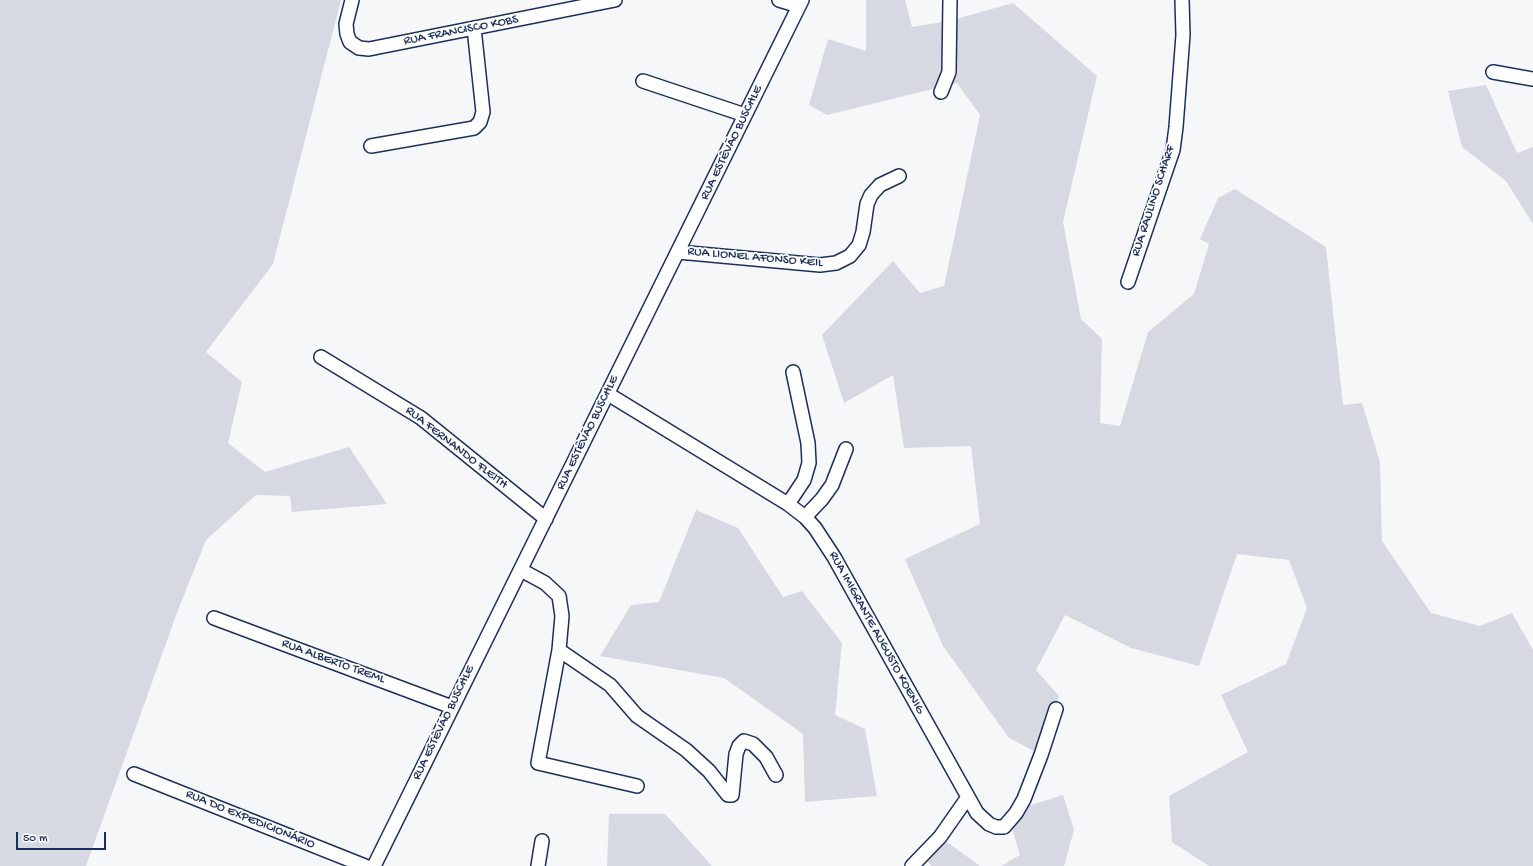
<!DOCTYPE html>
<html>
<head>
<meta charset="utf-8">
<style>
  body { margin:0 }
  #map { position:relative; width:1533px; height:866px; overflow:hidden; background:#f6f7f9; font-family:"Gochi Hand",sans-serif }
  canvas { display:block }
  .scale { position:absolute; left:16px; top:832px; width:90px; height:18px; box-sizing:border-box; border:2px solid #1b2f5e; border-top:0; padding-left:5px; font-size:12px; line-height:14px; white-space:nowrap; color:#1b2f5e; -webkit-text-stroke:3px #fff; paint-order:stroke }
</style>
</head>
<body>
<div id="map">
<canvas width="1533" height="866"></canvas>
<div class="scale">50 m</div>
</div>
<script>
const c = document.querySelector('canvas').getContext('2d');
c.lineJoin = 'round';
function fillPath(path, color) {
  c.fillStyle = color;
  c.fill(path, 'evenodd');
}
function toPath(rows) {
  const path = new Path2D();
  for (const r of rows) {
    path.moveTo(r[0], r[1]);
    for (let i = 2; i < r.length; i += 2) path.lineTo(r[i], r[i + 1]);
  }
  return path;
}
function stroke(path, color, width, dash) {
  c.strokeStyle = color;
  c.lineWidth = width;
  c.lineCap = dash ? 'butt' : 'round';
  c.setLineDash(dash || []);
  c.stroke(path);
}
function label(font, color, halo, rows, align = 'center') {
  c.font = font + ' "Gochi Hand",sans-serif';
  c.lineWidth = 3.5;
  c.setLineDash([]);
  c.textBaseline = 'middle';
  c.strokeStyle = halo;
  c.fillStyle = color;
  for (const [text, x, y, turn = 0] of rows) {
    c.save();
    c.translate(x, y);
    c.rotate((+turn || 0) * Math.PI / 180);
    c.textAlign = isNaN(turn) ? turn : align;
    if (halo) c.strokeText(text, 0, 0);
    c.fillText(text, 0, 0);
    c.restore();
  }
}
fillPath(toPath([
  [0,0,341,0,273,264,206,352,242,382,228,443,265,472,349,447,387,504,292,512,290,496,256,495,206,540,178,610,86,866,0,866],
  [866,0,905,0,912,27,949,21,1013,3,1097,76,1063,222,1081,319,1102,339,1100,423,1120,426,1148,332,1194,294,1209,244,1200,239,1218,198,1235,189,1326,247,1343,405,1362,403,1380,462,1382,541,1431,613,1480,626,1512,613,1533,650,1533,866,1209,866,1172,842,1169,796,1248,752,1221,695,1286,664,1307,608,1289,560,1237,554,1199,666,1131,648,1065,615,1036,670,1059,696,1041,755,1009,738,943,646,905,559,980,524,971,446,904,448,893,375,844,403,822,335,893,261,920,293,944,286,980,115,957,83,827,115,809,105,828,39,866,51],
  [1486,85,1517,153,1533,147,1533,224,1506,181,1462,147,1448,91],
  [696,510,738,528,783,597,802,591,842,643,835,715,865,729,877,796,805,802,803,734,724,678,600,656,631,605,659,602],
  [1063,795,1074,830,1064,866,1001,866,1020,855,1010,822,1018,809],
  [609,814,665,814,712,866,607,866],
  [940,837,980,866,932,866,922,856]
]), '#d6d9e2');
const minor = toPath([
  [352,0,346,24,347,34,350,42,359,48,369,49,615,0],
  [779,0,799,6],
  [1493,72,1533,79],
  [643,81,745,115],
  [941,92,949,72,950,0],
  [371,146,474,128,480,122,483,112,474,28],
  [678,252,820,265,836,263,850,256,859,245,863,232,867,204,871,195,880,185,899,176],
  [1128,282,1173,150,1176,127,1183,35,1182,0],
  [321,357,421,418,546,519],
  [608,394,788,504,805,517,815,528,834,557,977,813,989,824,996,827,1004,827,1016,813,1024,799,1041,755,1056,709],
  [788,504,804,480,809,463,808,443,793,372],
  [805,517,822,499,832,485,846,449],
  [521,570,545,583,559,596,562,616,559,650,610,685,637,716,686,750,709,771,728,795,732,795,736,754,739,746,744,741,753,744,766,757,776,775],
  [214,618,452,707],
  [559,650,538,763,637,786],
  [134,774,365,866],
  [374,866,802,0],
  [538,866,542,841],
  [912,866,940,837,968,797]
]);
stroke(minor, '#1b2f5e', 16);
stroke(minor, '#fff', 13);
label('13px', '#1b2f5e', '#fff', [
  ["RUA FRANCISCO KOBS",461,31,-11],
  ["RUA ESTÊVÃO BUSCHLE",732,143,-64],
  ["RUA RAULINO SCHARF",1154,201,-72],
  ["RUA LIONEL AFONSO KEIL",755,258,5],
  ["RUA ESTÊVÃO BUSCHLE",588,433,-64],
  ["RUA FERNANDO FLEITH",456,448,38],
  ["RUA IMIGRANTE AUGUSTO KOENIG",876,633,61],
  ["RUA ALBERTO TREML",333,662,20],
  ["RUA ESTÊVÃO BUSCHLE",444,723,-64],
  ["RUA DO EXPEDICIONÁRIO",250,820,22]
]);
</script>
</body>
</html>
